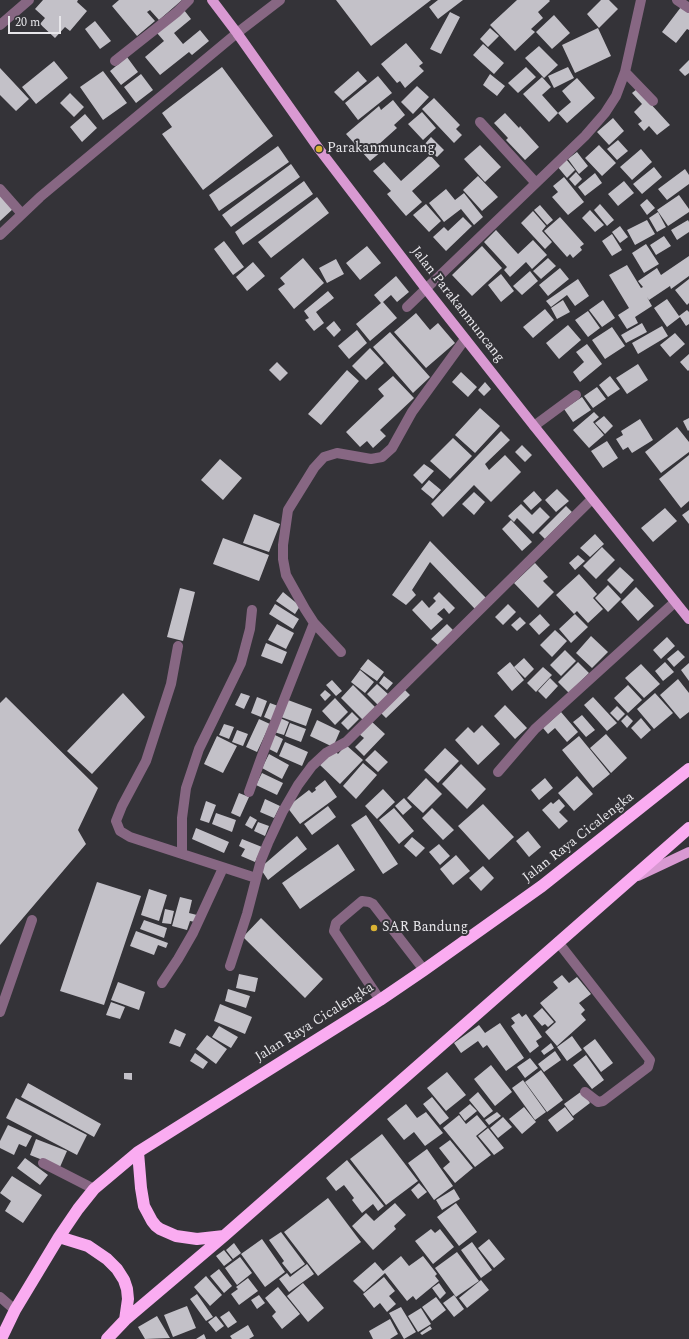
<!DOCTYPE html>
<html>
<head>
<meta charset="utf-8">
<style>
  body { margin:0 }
  #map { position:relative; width:689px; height:1339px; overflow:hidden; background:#343338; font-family:Spectral,serif }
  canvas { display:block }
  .scale { position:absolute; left:8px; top:16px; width:53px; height:18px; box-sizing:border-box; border:2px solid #e7e6ea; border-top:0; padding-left:5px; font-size:12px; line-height:14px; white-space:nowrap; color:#e7e6ea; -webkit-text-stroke:3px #343338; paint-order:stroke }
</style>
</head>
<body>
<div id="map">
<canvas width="689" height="1339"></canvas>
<div class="scale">20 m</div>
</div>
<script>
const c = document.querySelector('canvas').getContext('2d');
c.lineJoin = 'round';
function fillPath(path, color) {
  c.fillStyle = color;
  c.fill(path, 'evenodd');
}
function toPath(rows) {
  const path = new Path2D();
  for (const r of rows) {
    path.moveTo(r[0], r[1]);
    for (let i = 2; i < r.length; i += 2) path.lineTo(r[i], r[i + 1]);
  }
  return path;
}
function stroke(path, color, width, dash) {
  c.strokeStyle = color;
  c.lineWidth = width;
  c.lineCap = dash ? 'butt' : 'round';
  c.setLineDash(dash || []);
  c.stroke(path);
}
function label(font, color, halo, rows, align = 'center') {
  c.font = font + ' Spectral,serif';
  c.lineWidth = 4;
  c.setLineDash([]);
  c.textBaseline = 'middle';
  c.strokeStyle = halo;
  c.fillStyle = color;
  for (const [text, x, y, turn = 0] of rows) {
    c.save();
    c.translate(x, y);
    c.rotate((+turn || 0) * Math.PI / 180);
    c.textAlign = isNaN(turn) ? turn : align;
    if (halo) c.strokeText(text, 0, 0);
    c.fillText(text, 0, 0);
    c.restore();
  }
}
fillPath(toPath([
  [43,0,78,0,77,2,87,11,70,31,65,27,55,38,40,24,45,18,35,9],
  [119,0,182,0,159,20,150,10,147,12,155,21,137,36,112,6],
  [336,0,431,0,371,46],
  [438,0,463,0,438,19,429,7],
  [517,0,549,0,550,1,538,12,543,18,531,29,535,32,515,51,490,25],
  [601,0,609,0,618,9,599,28,587,14],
  [681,7,689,13,689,30,687,29,676,43,662,32],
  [184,10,191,19,174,33,183,44,200,30,209,41,192,55,189,52,160,75,145,57,164,41,157,33],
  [450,12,460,17,441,54,430,49],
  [554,15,570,33,552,49,536,32],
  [95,21,111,41,100,49,85,29],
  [490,28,499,36,488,47,480,39],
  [598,28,611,56,575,73,562,45],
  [406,43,423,63,419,66,424,71,405,88,400,81,397,83,381,64],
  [483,44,504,63,494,74,473,55],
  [539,46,558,65,544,78,525,58],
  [127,57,138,72,121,85,110,71],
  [689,60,689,73,685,76,679,70],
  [54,61,68,78,36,104,22,87],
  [222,67,273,136,203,190,162,134,172,127,162,113],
  [526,67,536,77,518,93,508,83],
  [568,67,574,78,554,88,548,76],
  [0,68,29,99,16,111,0,95],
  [103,71,127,103,103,120,80,87],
  [358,71,367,81,343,101,334,92],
  [141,74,153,90,136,103,124,87],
  [490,74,505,86,497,96,483,85],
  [378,76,392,93,358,120,345,103],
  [542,77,551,87,542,95,558,113,549,122,523,94],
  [577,78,595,98,567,123,558,113,571,102,562,91],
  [417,86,429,97,413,114,401,102],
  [637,89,670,125,657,135,649,126,644,131,638,124,642,121,634,112,642,104,632,93],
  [70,93,84,107,74,117,60,103],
  [434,98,460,125,456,129,462,135,454,143,422,109],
  [393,100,405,115,394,125,397,128,378,145,382,151,370,161,346,134,379,106,381,110],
  [422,112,436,128,423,140,408,124],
  [505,113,519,128,520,126,539,147,525,160,506,140,508,138,494,123],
  [85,114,97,128,82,142,70,127],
  [613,118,624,131,609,145,597,132],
  [431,137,444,150,437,157,424,145],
  [618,140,628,151,617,160,607,149],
  [480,145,501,167,485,182,464,159],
  [599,145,616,163,602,176,585,158],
  [278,146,289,162,219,211,209,195],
  [641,149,652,162,632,180,620,167],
  [577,152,588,166,579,174,568,159],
  [430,155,440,166,412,191,422,202,406,216,387,194,391,191,373,171,384,162,401,181],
  [566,159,575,170,567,178,557,166],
  [291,164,300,177,231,227,222,215],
  [654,167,662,177,642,194,633,184],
  [685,169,689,175,689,184,667,200,658,189],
  [576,172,582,179,575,186,569,179],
  [595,173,602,183,585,196,578,187],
  [478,176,498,197,482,211,463,190],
  [564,177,584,202,568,215,552,197,558,192,553,186],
  [304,181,313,194,243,245,235,232],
  [624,181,634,193,618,206,608,194],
  [446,189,455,200,464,193,483,217,474,225,461,209,444,222,429,203],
  [0,193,14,208,0,221],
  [679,195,689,209,689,212,668,226,657,210],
  [317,197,329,213,271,258,258,242],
  [647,199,655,208,647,215,640,205],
  [426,204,441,221,429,232,413,215],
  [600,204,614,220,607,226,594,210],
  [540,205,553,220,547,225,534,210],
  [590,210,604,225,595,232,582,218],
  [533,211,546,226,542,231,552,242,545,249,521,223],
  [658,212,666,227,657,232,649,218],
  [463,217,472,226,446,251,433,237,444,227,448,231],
  [560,217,584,244,580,247,582,250,573,258,570,254,567,257,544,231],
  [647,220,655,234,635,245,627,230],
  [688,220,689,222,689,232,677,240,671,230],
  [620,226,628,237,620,243,612,232],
  [496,230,518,254,533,240,547,255,532,269,526,262,510,277,504,270,507,267,484,242],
  [612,234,622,250,612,256,602,241],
  [664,236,671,246,656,255,650,245],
  [224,241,244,267,233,275,214,249],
  [646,244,659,264,644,273,632,253],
  [367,246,381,263,360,280,346,263],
  [482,246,502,268,472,296,452,275],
  [689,256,689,276,671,289,670,286,649,300,647,297,652,306,635,317,638,323,627,329,618,315,629,308,609,275,627,265,641,288,643,287,638,281,657,268,661,275],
  [303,258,324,283,294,309,278,289,285,284,280,278],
  [548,258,556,266,541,279,533,271],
  [336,259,344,274,327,283,319,268],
  [253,262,265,276,247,291,236,277],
  [560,268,569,279,548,296,539,285],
  [530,271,538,281,522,295,513,286],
  [501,274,514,291,501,302,488,285],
  [396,276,409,292,397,302,391,295,383,302,397,318,370,341,356,324,381,303,374,295],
  [578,279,589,296,575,306,567,295,551,307,546,301],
  [689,279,689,303,687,305,675,290],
  [328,291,334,298,316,312,324,323,314,331,305,320,309,318,304,311],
  [667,299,679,316,687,310,689,312,689,324,686,326,680,317,667,327,654,308],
  [563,300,570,312,557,319,551,308],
  [603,300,615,318,602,327,589,310],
  [545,309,554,320,533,338,523,327],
  [588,311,600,328,588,337,575,320],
  [416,313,430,330,438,323,455,343,426,368,394,332],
  [334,321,341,330,334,337,326,328],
  [642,323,647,332,626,343,621,335],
  [568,325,581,340,559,359,546,343],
  [662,326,668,336,638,354,632,343],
  [612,327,625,346,605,359,592,340],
  [357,330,367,343,349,359,338,346],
  [390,332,430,377,413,393,373,347],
  [675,333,685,344,670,357,660,345],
  [587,344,602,364,580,382,573,372,584,362,576,352],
  [370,348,384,363,366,380,352,366],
  [689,354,689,370,688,371,680,362],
  [277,362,288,373,280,381,269,370],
  [638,364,648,380,627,394,616,378],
  [347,370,359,381,321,425,308,414],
  [461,372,477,387,468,397,452,382],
  [393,376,414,398,380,430,386,436,373,448,367,441,360,447,346,432,384,396,378,389],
  [610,376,620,389,608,397,599,385],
  [485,382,491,389,484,396,478,390],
  [597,387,606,399,593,408,584,396],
  [582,397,591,410,573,422,564,409],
  [480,408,500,426,475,453,455,435],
  [594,412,599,417,593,422,604,435,589,448,573,430],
  [604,416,613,426,605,434,595,423],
  [689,418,689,430,688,431,683,421],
  [640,419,653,440,632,453,628,447,623,450,616,439,623,435,621,431],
  [677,427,689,442,689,452,661,473,645,452],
  [501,431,510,440,485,464,489,470,505,455,521,472,491,502,474,485,443,517,431,504],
  [453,438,472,456,450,479,430,461],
  [607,441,618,458,603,468,591,451],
  [522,445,532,455,525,462,515,452],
  [689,455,689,501,681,508,659,479],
  [220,459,242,478,223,500,201,480],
  [424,464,434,471,422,484,413,475],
  [429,480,441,490,433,499,421,489],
  [557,489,569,501,556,512,545,500],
  [534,491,542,500,531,510,523,501],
  [474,492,485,502,474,515,462,504],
  [521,504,532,515,540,507,550,517,533,534,517,518,514,522,508,516],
  [566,506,572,512,545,539,539,533],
  [665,508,677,521,653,542,641,528],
  [689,510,689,524,682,515],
  [254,514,280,524,269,552,243,543],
  [511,520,532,542,522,551,502,529],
  [595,534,604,544,590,557,580,548],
  [223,538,269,555,259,581,213,564],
  [430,541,486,598,475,609,430,562,412,590,416,595,406,605,392,595],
  [602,547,615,560,596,579,583,566],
  [578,555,585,561,575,570,569,563],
  [535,563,548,577,543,581,554,592,538,608,514,583],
  [620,567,634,580,621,594,607,580],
  [579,574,597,594,593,598,603,609,588,623,577,611,574,614,556,595],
  [608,585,621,599,608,612,595,598],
  [636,587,654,606,638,621,621,602],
  [180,588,195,592,183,641,167,637],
  [283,592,300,606,295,614,276,601],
  [439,592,455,608,449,614,444,608,437,614,443,619,431,630,412,610,422,600,429,608,436,601,433,598],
  [275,604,299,619,293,629,269,614],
  [508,604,516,612,503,625,495,617],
  [540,614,550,625,539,635,529,624],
  [575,614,588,627,571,643,559,629],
  [520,617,526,623,517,631,511,625],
  [277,624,294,633,286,649,268,640],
  [447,624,454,631,439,646,431,639],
  [555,630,567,641,552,657,540,645],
  [591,636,608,652,592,668,576,653],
  [667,637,675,646,661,659,653,650],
  [266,643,287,652,282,664,261,656],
  [565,650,576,661,561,676,550,665],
  [678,650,685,657,674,667,667,659],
  [524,658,534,669,525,678,514,667],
  [368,659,384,672,377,681,360,669],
  [510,662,524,680,512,691,497,673],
  [578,662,589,673,569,693,558,682],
  [665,662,674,672,663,681,655,671],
  [689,663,689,681,681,670],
  [641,664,660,684,644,698,625,678],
  [543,667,552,675,536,692,527,683],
  [360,670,374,682,365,693,351,682],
  [384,676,393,683,387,690,379,683],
  [550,678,558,686,546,699,538,691],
  [678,679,689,693,689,712,680,719,660,695],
  [332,680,342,691,336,696,326,685],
  [377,684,389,695,379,706,367,694],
  [353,685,377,709,364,721,341,698],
  [628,685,642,700,628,713,614,698],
  [403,688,410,695,386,718,380,712],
  [325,690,331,695,325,701,320,695],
  [123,693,145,717,92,774,67,751],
  [241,693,250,696,244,709,235,705],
  [655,693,673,713,654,729,637,709],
  [6,697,98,788,78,830,86,844,0,945,0,703],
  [257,697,267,701,261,717,251,713],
  [593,697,617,723,607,731,584,705],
  [335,698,348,712,335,725,322,711],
  [288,700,312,709,306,726,281,717],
  [270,703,278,706,273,721,264,717],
  [505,705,527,728,515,739,494,716],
  [617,706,625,714,618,721,610,713],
  [352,712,359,719,348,730,341,723],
  [561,712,578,732,567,742,555,728,548,734,543,728],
  [582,715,595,730,586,737,573,722],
  [627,715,633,721,627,728,621,721],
  [280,718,289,722,284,735,274,732],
  [641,718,651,730,641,739,631,728],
  [259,719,270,724,257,752,246,747],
  [317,720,340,731,333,747,310,736],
  [371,721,385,734,364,756,355,747,364,738,359,734],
  [290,723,306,729,301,742,285,736],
  [224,724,234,727,229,739,219,735],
  [482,725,500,744,478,765,455,740,468,727,474,733],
  [237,730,248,734,243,746,232,742],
  [273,734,283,739,277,753,267,748],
  [606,734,627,758,611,773,590,748],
  [217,736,237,746,223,773,204,764],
  [579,736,610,774,593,788,562,750],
  [285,742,308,752,302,766,279,756],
  [346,745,363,760,340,784,320,765,334,750,338,754],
  [445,748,459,761,438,783,424,770],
  [375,750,388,762,378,772,365,760],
  [269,754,289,765,282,779,262,768],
  [363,763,377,775,356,799,343,786],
  [461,764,486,789,467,809,442,784],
  [262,773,283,783,277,795,256,785],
  [577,776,593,794,574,811,558,793],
  [426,778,442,794,423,813,407,798],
  [545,778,553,788,539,800,531,790],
  [325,780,337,797,300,824,287,807,309,790,312,793,316,790,315,788],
  [383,789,395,802,377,819,365,806],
  [239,793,249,797,240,817,231,813],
  [404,798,412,807,403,815,395,806],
  [265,799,280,806,274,818,260,812],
  [559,799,565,806,559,812,568,821,559,829,542,810,551,802,553,804],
  [206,801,216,805,209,823,200,820],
  [483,804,514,837,489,860,458,826],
  [328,806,336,817,312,835,304,824],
  [394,808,414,831,399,844,379,820],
  [432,808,454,830,443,840,422,818],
  [216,813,236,820,232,832,212,824],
  [366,815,398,864,383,874,351,825],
  [250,816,257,820,252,829,245,825],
  [258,822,269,826,265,836,254,831],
  [196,828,229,842,224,853,192,839],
  [528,831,541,847,529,857,516,841],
  [297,836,307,849,268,880,260,868],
  [412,837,425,848,416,857,404,846],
  [242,839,262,847,255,862,241,856,245,849,239,846],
  [338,844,355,870,300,909,282,883],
  [439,844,450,856,440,865,429,852],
  [456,855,470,871,453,885,440,869],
  [483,866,494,878,481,891,469,878],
  [97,882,141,896,104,1005,60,991],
  [149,889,167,895,159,921,141,915],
  [180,897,192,900,189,913,197,915,195,922,190,921,187,930,172,926],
  [165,909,174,911,171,924,162,923],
  [261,918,323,979,305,998,243,937],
  [144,920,167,928,164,938,140,929],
  [136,931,168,943,166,948,158,945,154,955,130,946],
  [239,974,258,978,255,992,236,988],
  [562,975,569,983,577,977,591,994,579,1003,585,1010,581,1014,586,1020,557,1046,545,1032,556,1022,540,1003,558,988,553,982],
  [118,982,145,992,139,1010,111,1000],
  [228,989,250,996,246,1008,225,1001],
  [111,1002,125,1007,120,1019,106,1015],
  [220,1004,252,1017,245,1034,214,1021],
  [542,1008,554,1022,548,1027,545,1024,542,1026,533,1016],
  [519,1013,522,1017,526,1014,542,1037,536,1041,539,1046,530,1053,511,1026,515,1023,511,1018],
  [500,1023,524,1058,506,1071,487,1045,483,1048,478,1041,461,1053,454,1043,479,1025,485,1033],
  [219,1026,238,1037,231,1048,212,1037],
  [175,1029,186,1034,180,1047,169,1043],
  [207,1035,227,1049,216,1064,196,1049],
  [572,1036,582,1050,567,1061,557,1047],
  [595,1039,613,1063,601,1072,583,1048],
  [551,1043,554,1048,544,1055,541,1051],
  [555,1051,561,1060,544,1072,538,1064],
  [195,1053,208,1062,203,1069,190,1061],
  [586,1055,604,1080,592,1089,573,1065],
  [530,1058,538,1068,525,1078,517,1067],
  [491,1065,512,1092,495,1106,474,1079],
  [541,1070,563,1100,547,1112,525,1082],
  [447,1072,466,1095,446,1111,427,1088],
  [124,1073,132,1073,132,1080,124,1079],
  [523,1080,546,1112,535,1120,512,1088],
  [28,1083,101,1124,94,1137,21,1097],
  [582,1091,590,1103,573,1116,564,1104],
  [478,1092,493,1111,484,1118,469,1100],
  [432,1097,449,1118,440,1125,423,1104],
  [16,1098,87,1135,77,1155,6,1118],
  [406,1104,417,1118,426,1112,443,1133,425,1146,414,1132,404,1140,387,1119],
  [470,1104,477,1111,465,1121,459,1113],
  [524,1107,536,1122,522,1134,509,1119],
  [565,1107,574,1119,557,1132,548,1120],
  [497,1112,501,1116,489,1125,485,1120],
  [459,1115,466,1124,477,1115,487,1127,476,1136,491,1155,475,1167,443,1128],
  [503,1117,512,1127,498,1138,490,1128],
  [8,1125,32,1136,26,1147,19,1144,14,1155,0,1148,0,1141],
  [488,1128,504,1148,494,1155,478,1136],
  [382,1134,418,1181,386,1205,350,1159],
  [36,1139,67,1151,60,1167,30,1155],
  [450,1140,473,1168,455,1183,443,1168,450,1162,439,1148],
  [427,1149,453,1186,434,1200,408,1163],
  [25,1158,48,1175,40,1185,17,1168],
  [347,1160,384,1206,378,1211,373,1204,362,1213,352,1200,354,1198,344,1185,336,1191,326,1178],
  [12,1176,42,1195,23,1223,5,1211,11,1201,0,1193],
  [419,1183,427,1192,418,1199,411,1190],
  [454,1189,460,1199,442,1210,436,1200],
  [328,1198,361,1242,318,1276,284,1232],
  [395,1203,406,1215,394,1226,396,1229,373,1250,352,1226,366,1213,374,1221],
  [456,1203,477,1232,459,1246,437,1217],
  [431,1229,435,1233,440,1229,454,1247,433,1264,415,1241],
  [281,1232,305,1264,291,1274,282,1263,284,1261,269,1240],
  [262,1239,285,1272,265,1287,241,1254],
  [489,1239,505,1259,494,1268,478,1248],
  [472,1242,492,1270,481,1278,461,1250],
  [234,1243,241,1253,233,1259,226,1250],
  [224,1250,232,1260,224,1266,216,1256],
  [457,1252,479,1281,456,1297,435,1268],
  [401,1256,409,1266,423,1256,437,1274,435,1276,439,1281,416,1300,413,1296,407,1301,385,1273,364,1292,353,1281,375,1262,383,1271],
  [240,1257,252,1273,237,1285,225,1268],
  [307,1264,314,1274,289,1292,279,1279,287,1273,290,1277],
  [219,1269,232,1286,224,1293,210,1276],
  [206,1276,222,1295,210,1306,194,1287],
  [384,1277,395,1291,389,1296,396,1304,387,1312,380,1303,374,1308,363,1294],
  [248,1278,258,1291,239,1305,231,1294,238,1289,236,1287],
  [481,1280,489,1290,467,1308,459,1298],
  [303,1283,324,1308,308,1322,287,1296],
  [439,1283,446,1293,440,1299,432,1288],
  [278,1287,300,1314,282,1329,272,1316,276,1312,265,1298],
  [197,1294,213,1317,206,1321,190,1299],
  [259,1295,265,1303,257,1309,251,1300],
  [454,1295,464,1309,454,1317,443,1303],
  [436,1297,446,1310,432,1321,422,1307],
  [187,1306,196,1328,173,1337,164,1315],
  [401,1307,416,1332,404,1339,389,1313],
  [421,1308,431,1324,418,1332,408,1316],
  [229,1311,237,1322,228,1328,220,1317],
  [157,1316,170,1338,145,1339,138,1327],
  [216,1316,224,1326,216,1332,208,1322],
  [390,1319,398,1334,390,1339,373,1339,369,1331],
  [248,1325,254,1336,249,1339,232,1339,230,1336],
  [430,1326,432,1329,422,1335,420,1333],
  [204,1334,206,1339,196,1339]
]), '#c3c1c8');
stroke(toPath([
  [677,0,689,8],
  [0,25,29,0],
  [115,61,177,12,189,0],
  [625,72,653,101],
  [480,122,535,182],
  [0,189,22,214],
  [0,235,40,197,237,33,280,0],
  [407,307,585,136,605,113,616,96,625,72,641,0],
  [534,426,576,395],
  [314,623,341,652],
  [178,646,171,684,146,761,122,806,116,821,120,831,130,837,256,878],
  [498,772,535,729,675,602],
  [249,792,263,753,314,623,305,609,286,575,283,559,283,545,288,510,314,468,324,457,337,453,371,459,382,457,392,448,412,412,465,339],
  [182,854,182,818,186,788,199,749,241,663,250,629,252,610],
  [558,942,650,1060,648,1067,603,1101,598,1102,585,1092],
  [230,966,247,914,261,860,268,843,283,811,298,785,312,766,326,753,346,742,592,499],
  [162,983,178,959,193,933,223,868],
  [380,1000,334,931,336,923,362,901,369,902,373,904,424,970],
  [0,1012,32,920],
  [43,1163,94,1189],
  [0,1297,15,1310]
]), '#876783', 10);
stroke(toPath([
  [212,0,237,33,319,149,426,289,534,426,689,619],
  [638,876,689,852]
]), '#d999d2', 10);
stroke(toPath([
  [138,1152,141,1188,144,1206,152,1221,156,1226,160,1229,176,1236,197,1239,224,1236],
  [59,1237,88,1246,107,1259,117,1269,124,1280,127,1289,128,1299,125,1320],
  [1,1339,15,1310,59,1237,78,1209,94,1189,138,1152,380,1000,424,970,542,886,689,769],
  [107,1339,125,1320,224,1236,689,828]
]), '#faacf1', 12);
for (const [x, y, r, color] of [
  [319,149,4,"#dab333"],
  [374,928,4,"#dab333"]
]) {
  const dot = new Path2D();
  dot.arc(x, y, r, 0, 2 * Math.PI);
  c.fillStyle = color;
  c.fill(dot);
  stroke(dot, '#343338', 1.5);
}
label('14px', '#e7e6ea', '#343338', [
  ["Parakanmuncang",327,149],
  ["SAR Bandung",382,928]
], 'left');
label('14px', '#e7e6ea', '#343338', [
  ["Jalan Parakanmuncang",457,305,52],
  ["Jalan Raya Cicalengka",579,838,-38],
  ["Jalan Raya Cicalengka",315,1023,-32]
]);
</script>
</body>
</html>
